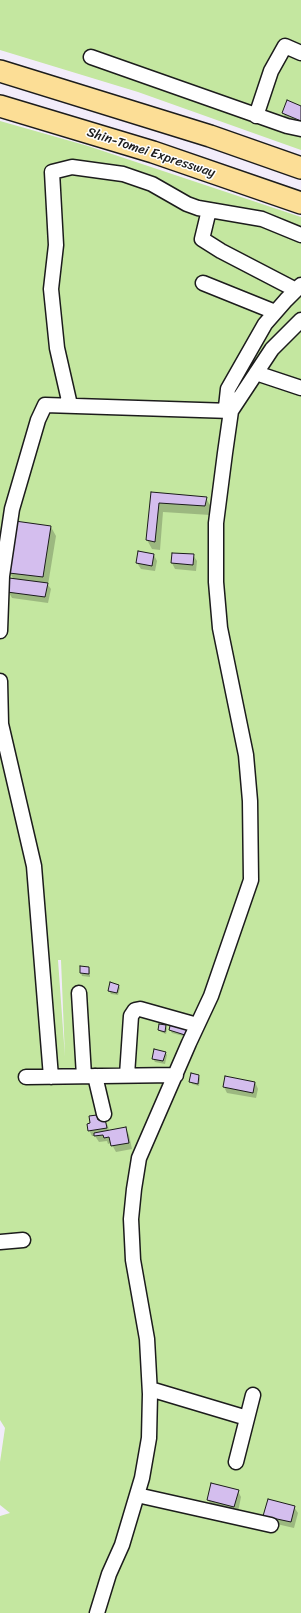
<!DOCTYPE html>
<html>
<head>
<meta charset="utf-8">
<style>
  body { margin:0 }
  canvas { display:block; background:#f2ecfa }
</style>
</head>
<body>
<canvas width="301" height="1613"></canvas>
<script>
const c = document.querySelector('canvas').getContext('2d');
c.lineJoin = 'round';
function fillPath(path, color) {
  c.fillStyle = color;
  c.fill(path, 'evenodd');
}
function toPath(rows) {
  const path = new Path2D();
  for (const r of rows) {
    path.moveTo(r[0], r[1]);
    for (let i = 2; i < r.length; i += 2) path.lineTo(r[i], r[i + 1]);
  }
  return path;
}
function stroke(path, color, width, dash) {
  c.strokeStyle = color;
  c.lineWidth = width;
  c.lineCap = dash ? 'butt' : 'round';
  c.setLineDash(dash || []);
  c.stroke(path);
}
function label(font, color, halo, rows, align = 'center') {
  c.font = font + ' Sriracha,sans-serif';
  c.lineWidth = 3;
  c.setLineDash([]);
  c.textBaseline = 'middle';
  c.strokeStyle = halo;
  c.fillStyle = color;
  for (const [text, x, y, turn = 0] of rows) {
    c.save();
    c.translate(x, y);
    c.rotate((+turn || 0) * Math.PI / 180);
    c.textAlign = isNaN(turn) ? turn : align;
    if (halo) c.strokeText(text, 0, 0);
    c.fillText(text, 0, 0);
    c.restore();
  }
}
fillPath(toPath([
  [0,0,301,0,301,150,138,92,0,50],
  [0,121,88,146,301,217,301,1613,0,1613,0,1516,10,1513,0,1505,0,1462,5,1428,0,1420],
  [58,960,61,960,65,1057]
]), '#c4e7a0');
fillPath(toPath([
  [301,107,301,125,286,119,283,113],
  [152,493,206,498,211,507,210,515,163,512,160,550,152,549,147,540],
  [16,522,51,527,56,536,48,585,51,589,48,603,12,598,8,591,14,580,10,573],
  [154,555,157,561,155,571,141,569,137,563],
  [193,555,197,561,196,571,175,569,172,563],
  [81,967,89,968,90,971,90,977,82,976,81,973],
  [118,985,120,988,118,995,111,994,109,991],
  [166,1026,167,1029,166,1034,161,1032,159,1030],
  [170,1030,186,1030,188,1033,187,1037,172,1033],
  [165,1052,167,1055,165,1064,155,1062,153,1059],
  [199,1076,200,1079,199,1086,192,1084,191,1082],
  [255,1082,258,1089,256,1098,227,1093,224,1087],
  [97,1116,99,1120,105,1120,108,1126,109,1131,126,1129,129,1135,132,1149,116,1152,111,1143,108,1144,107,1141,99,1142,95,1136,92,1136,89,1130],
  [238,1491,241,1497,238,1512,212,1506,208,1500],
  [294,1507,298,1513,294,1528,268,1522,265,1516]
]), '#0003');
const building = toPath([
  [287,100,301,106,301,121,282,113,287,100],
  [151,492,207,497,205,506,159,503,155,542,146,540,151,492],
  [15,521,51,526,43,577,9,573,15,521],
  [138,551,154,554,152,566,136,563,138,551],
  [172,553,194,554,193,565,171,563,172,553],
  [9,578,48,583,45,597,7,592,9,578],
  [80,966,89,967,89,974,80,973,80,966],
  [110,982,119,985,117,993,108,991,110,982],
  [171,1022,187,1029,185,1035,169,1030,171,1022],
  [159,1024,166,1025,165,1032,158,1030,159,1024],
  [154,1049,166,1052,163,1061,152,1059,154,1049],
  [191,1073,199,1075,198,1084,189,1082,191,1073],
  [225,1076,255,1082,253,1093,223,1087,225,1076],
  [97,1115,98,1120,105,1119,107,1128,88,1131,87,1124,90,1123,89,1116,97,1115],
  [126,1127,129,1143,111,1146,109,1137,104,1138,103,1135,94,1136,94,1133,126,1127],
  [211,1483,239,1490,234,1507,207,1500,211,1483],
  [268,1499,295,1506,291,1522,263,1516,268,1499]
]);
fillPath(building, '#d4beee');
stroke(building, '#1c1c1c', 1);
const minor = toPath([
  [91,57,287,126,301,129],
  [256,116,271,71,285,46,301,53],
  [209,210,202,239,221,251,296,290],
  [203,283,275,312],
  [256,373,301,388],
  [70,405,57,348,51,289,56,245,52,172,72,167,123,174,152,184,187,204,198,208,262,219,301,235],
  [231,411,226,407,228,389,265,324,286,300,301,285],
  [0,631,2,576,12,509,38,420,45,405,231,411],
  [0,681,1,724,34,866,51,1077],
  [79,993,84,1076],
  [127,1075,131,1016,135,1010,140,1009,197,1025],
  [95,1076,104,1114],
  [26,1077,176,1075],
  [0,1242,23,1240],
  [150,1389,247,1418],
  [236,1462,253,1395],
  [137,1495,271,1525],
  [97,1613,109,1574,122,1545,142,1478,149,1438,150,1394,147,1339,133,1260,131,1219,134,1189,139,1158,189,1043,211,996,251,880,250,801,246,755,220,628,216,582,216,523,225,453,231,411,272,349,301,320]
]);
const highway = toPath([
  [0,71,210,136,301,168],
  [0,106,153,152,301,203]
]);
stroke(minor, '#1c1c1c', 17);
stroke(highway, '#1c1c1c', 24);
stroke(minor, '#fff', 14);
stroke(highway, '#fcde96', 21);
label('13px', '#1c1c1c', '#fff', [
  ["Shin-Tomei Expressway",151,153,18]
]);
</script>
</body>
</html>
